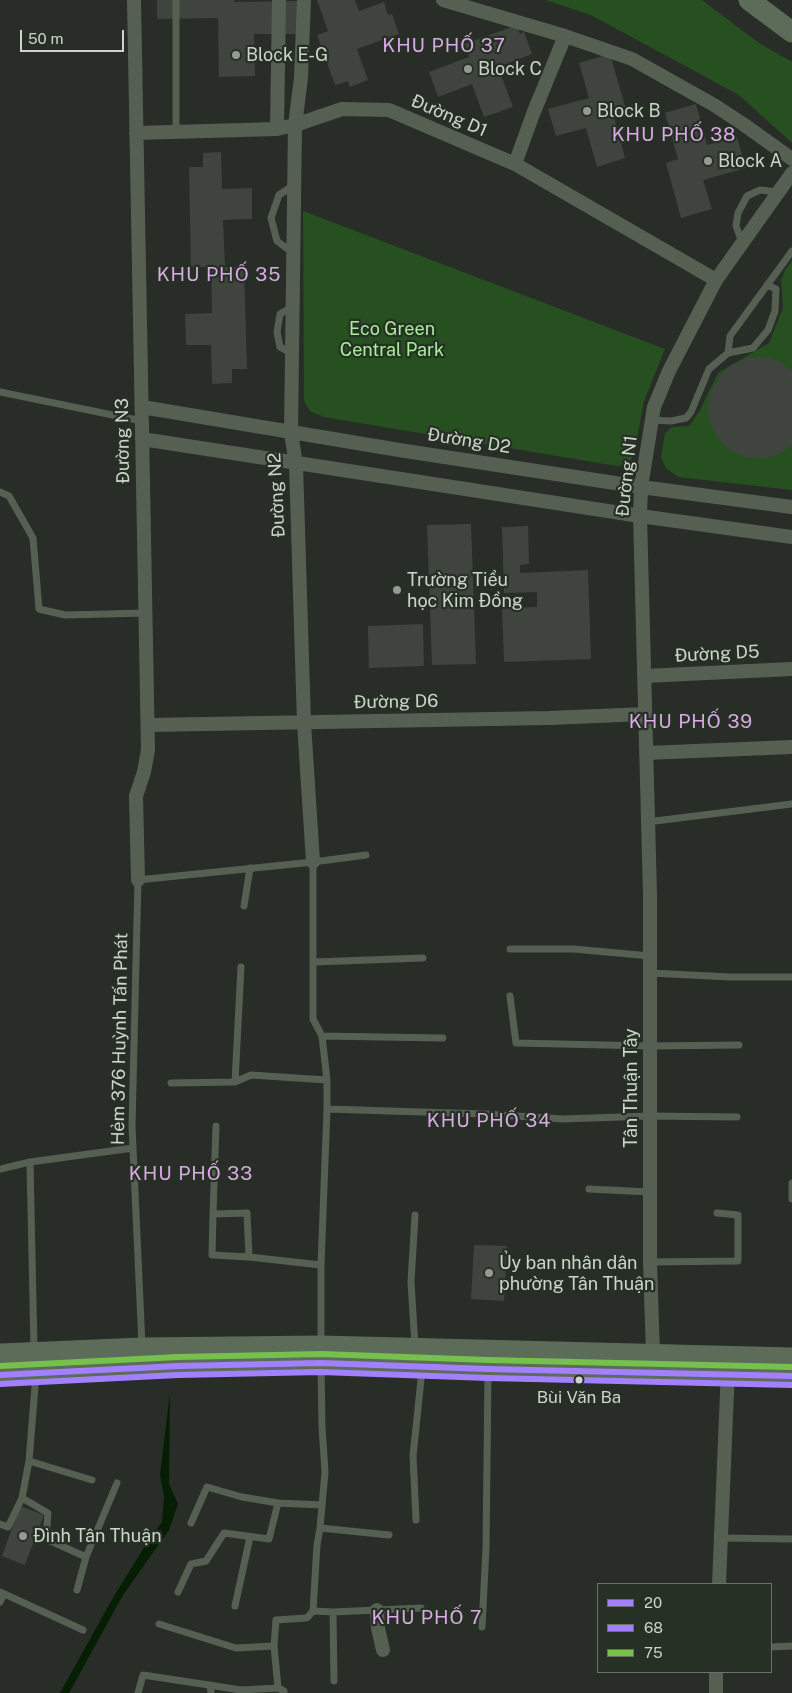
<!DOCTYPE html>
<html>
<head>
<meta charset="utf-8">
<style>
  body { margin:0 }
  #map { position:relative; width:792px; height:1693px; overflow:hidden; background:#282d27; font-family:"Public Sans",sans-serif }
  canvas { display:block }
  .legend { position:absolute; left:597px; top:1583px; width:175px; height:90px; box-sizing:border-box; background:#263024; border:1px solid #697268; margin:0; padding:6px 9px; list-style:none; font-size:15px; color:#ced4cd }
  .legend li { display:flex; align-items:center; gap:10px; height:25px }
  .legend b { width:25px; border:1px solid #697268 }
  .scale { position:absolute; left:20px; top:30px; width:104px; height:22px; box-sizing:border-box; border:2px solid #ced4cd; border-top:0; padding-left:6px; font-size:15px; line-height:18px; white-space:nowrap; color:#ced4cd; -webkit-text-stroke:4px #263024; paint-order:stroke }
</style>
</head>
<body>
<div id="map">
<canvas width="792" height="1693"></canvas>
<ul class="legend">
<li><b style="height:6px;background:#a380ff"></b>20</li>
<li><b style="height:6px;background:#a380ff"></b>68</li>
<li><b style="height:6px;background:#76c04d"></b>75</li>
</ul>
<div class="scale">50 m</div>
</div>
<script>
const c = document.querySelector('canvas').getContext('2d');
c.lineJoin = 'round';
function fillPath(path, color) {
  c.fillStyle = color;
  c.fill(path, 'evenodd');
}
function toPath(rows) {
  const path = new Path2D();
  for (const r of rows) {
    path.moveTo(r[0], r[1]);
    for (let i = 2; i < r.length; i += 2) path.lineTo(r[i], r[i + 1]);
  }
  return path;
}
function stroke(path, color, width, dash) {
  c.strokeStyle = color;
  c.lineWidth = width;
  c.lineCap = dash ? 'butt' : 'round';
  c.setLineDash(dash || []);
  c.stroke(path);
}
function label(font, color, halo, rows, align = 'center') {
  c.font = font + ' "Public Sans",sans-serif';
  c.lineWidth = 4.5;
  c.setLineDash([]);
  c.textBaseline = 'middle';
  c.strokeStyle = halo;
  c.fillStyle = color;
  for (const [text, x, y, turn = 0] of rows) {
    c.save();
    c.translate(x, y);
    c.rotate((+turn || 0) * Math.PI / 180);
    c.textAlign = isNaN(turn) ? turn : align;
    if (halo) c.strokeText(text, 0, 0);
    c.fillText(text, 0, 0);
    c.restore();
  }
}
fillPath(toPath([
  [546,0,702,0,759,43,792,62,792,143,739,95,591,15],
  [303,211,665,349,644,401,634,454,629,463,617,466,324,417,310,411,304,401],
  [792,261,792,490,678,477,666,468,661,458,665,433,672,427,689,426,700,410,718,373,769,343,783,308,781,281,785,270]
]), '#275020');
fillPath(toPath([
  [170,1392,169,1484,178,1504,169,1530,123,1595,69,1693,60,1693,114,1596,145,1546,162,1522,164,1496,160,1475]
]), '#061f04');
fillPath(toPath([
  [157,0,234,0,234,2,297,1,297,34,254,34,255,76,219,77,218,18,157,19],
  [317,0,355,0,359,11,384,2,388,15,392,14,399,34,357,49,368,80,350,87,348,81,335,85,317,35,328,31],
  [517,25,520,34,524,32,532,54,498,67,513,107,484,117,472,84,438,97,429,72,469,57,465,44],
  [610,54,627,113,614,117,625,158,597,167,586,128,556,136,548,109,589,98,579,63],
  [696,104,707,145,737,137,746,168,703,180,712,209,681,218,666,163,678,159,665,113],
  [221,152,222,189,252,188,252,219,223,220,225,267,244,267,247,369,232,369,232,383,212,384,211,345,186,345,185,314,212,313,211,267,191,267,189,167,203,167,203,153],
  [764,357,780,362,792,370,792,446,777,455,761,459,745,457,730,450,719,439,711,424,708,408,711,392,719,377,731,365,747,358],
  [471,524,476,664,432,665,427,525],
  [528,526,529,564,520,565,520,573,588,570,591,659,504,662,502,608,537,607,537,592,504,593,502,527],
  [423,624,424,666,369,668,368,626],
  [474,1245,507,1246,504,1301,471,1299],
  [20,1506,44,1515,25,1565,2,1556]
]), '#40443e');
stroke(toPath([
  [176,0,176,132],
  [742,242,736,226,738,213,747,196,760,190,778,192],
  [293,253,277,241,271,218,279,195,294,185],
  [292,353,280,347,277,332,280,314,292,307],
  [728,353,753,348,768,330,775,311,776,289,767,285],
  [0,392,142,421],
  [652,420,671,421,686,418,691,412,709,369,728,353,730,336,792,251],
  [0,492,9,496,33,538,39,609,65,615,145,613],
  [647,822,792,804],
  [313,862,313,1019,322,1036,327,1080,327,1109,321,1265,321,1343],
  [244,906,250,868],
  [510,949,574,949,650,956],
  [314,962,423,958],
  [650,973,730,977,792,977],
  [510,996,516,1043,650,1046,739,1045],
  [322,1036,443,1038],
  [235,1082,241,967],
  [171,1083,235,1082,251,1075,327,1080],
  [327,1109,484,1114,563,1119,650,1116,737,1117],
  [216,1126,213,1214,247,1213,249,1257],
  [30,1162,34,1349],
  [0,1169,30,1162,133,1148],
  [792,1183,792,1199],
  [589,1189,650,1192],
  [213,1214,212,1255,249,1257,321,1265],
  [650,1262,738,1261,738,1215,717,1213],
  [142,1345,132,1126,138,880,313,862,366,855],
  [415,1346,411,1282,415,1215],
  [29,1461,92,1480],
  [22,1498,48,1513,46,1539,86,1557],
  [416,1520,413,1456,422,1370],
  [191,1523,207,1487,242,1497,278,1503,322,1505],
  [0,1524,8,1527,22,1498,29,1461,36,1374],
  [320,1528,389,1535],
  [720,1538,792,1539],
  [77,1590,86,1557,117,1483],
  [0,1592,83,1630],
  [178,1592,191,1564,206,1561,224,1533,269,1539,278,1503],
  [0,1602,4,1594],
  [235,1606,250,1537],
  [313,1611,333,1612,421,1608],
  [333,1612,334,1681],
  [159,1624,236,1648,274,1646],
  [482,1627,486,1548,488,1372],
  [771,1647,792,1646],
  [210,1685,211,1693],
  [278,1688,284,1691,284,1693],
  [138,1693,143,1675,241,1690,278,1688,274,1646,276,1620,307,1618,313,1611,317,1545,320,1528,325,1472,322,1427,321,1365]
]), '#556053', 7);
stroke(toPath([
  [134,0,148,750,144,772,136,796,138,880],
  [304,0,301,78,295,125,291,433,296,464,304,723,313,862],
  [443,0,565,36],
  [277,129,279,0],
  [136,133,277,129,295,125,342,109,389,110,515,164,716,280],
  [515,164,533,114,565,36,632,59,714,105,743,124,792,159],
  [142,407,399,450,641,487,792,507],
  [142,439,640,516,792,537],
  [644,676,792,669],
  [148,725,549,718,645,714],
  [646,753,792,747],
  [653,1355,650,1262,650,895,640,516,641,487,654,407,669,371,716,280,792,173],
  [719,1584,728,1368],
  [377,1610,378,1628,383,1650],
  [716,1693,716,1672]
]), '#556053', 14);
stroke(toPath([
  [749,0,792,32],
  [0,1354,142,1348,321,1346,792,1358],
  [0,1375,178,1366,321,1363,488,1369,792,1376]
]), '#5c6c59', 21);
stroke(toPath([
  [0,1375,178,1366,321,1363,488,1369,792,1376]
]), '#a380ff', 6);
stroke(toPath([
  [0,1384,178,1375,321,1372,488,1378,792,1385]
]), '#a380ff', 6);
stroke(toPath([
  [0,1366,178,1357,321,1354,488,1360,792,1367]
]), '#76c04d', 6);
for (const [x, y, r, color] of [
  [236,55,5,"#949a93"],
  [468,69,5,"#949a93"],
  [587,111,5,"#949a93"],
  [708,161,5,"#949a93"],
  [397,590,5,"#949a93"],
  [489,1273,5,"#949a93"],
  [579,1380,4.5,"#ced4cd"],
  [23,1536,5,"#949a93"]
]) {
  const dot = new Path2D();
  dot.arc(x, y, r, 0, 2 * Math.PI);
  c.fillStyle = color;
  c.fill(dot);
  stroke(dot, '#263024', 2);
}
label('17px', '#ced4cd', '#263024', [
  ["Bùi Văn Ba",579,1398]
]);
label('18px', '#ced4cd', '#263024', [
  ["Block E-G",246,55],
  ["Block C",478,69],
  ["Block B",597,111],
  ["Block A",718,161],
  ["Trường Tiểu",407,580],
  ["học Kim Đồng",407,601],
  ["Ủy ban nhân dân",499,1263],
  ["phường Tân Thuận",499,1284],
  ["Đình Tân Thuận",33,1536]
], 'left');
label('18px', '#ced4cd', '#263024', [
  ["Đường D1",449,116,23],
  ["Đường N3",123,441,-91],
  ["Đường D2",469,441,9],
  ["Đường N1",627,476,-84],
  ["Đường N2",277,495,-93],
  ["Đường D5",717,654,-3],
  ["Đường D6",396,702,-1],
  ["Hẻm 376 Huỳnh Tấn Phát",120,1039,-89],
  ["Tân Thuận Tây",631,1088,-90]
]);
label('18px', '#a5ef97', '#263024', [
  ["Eco Green",392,329],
  ["Central Park",392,350]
]);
c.letterSpacing = '1px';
label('19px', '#dba9e6', '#263024', [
  ["KHU PHỐ 37",444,46],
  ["KHU PHỐ 38",674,135],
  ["KHU PHỐ 35",219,275],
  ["KHU PHỐ 39",691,722],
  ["KHU PHỐ 34",489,1121],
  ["KHU PHỐ 33",191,1174],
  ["KHU PHỐ 7",427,1618]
]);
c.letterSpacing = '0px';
</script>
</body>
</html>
